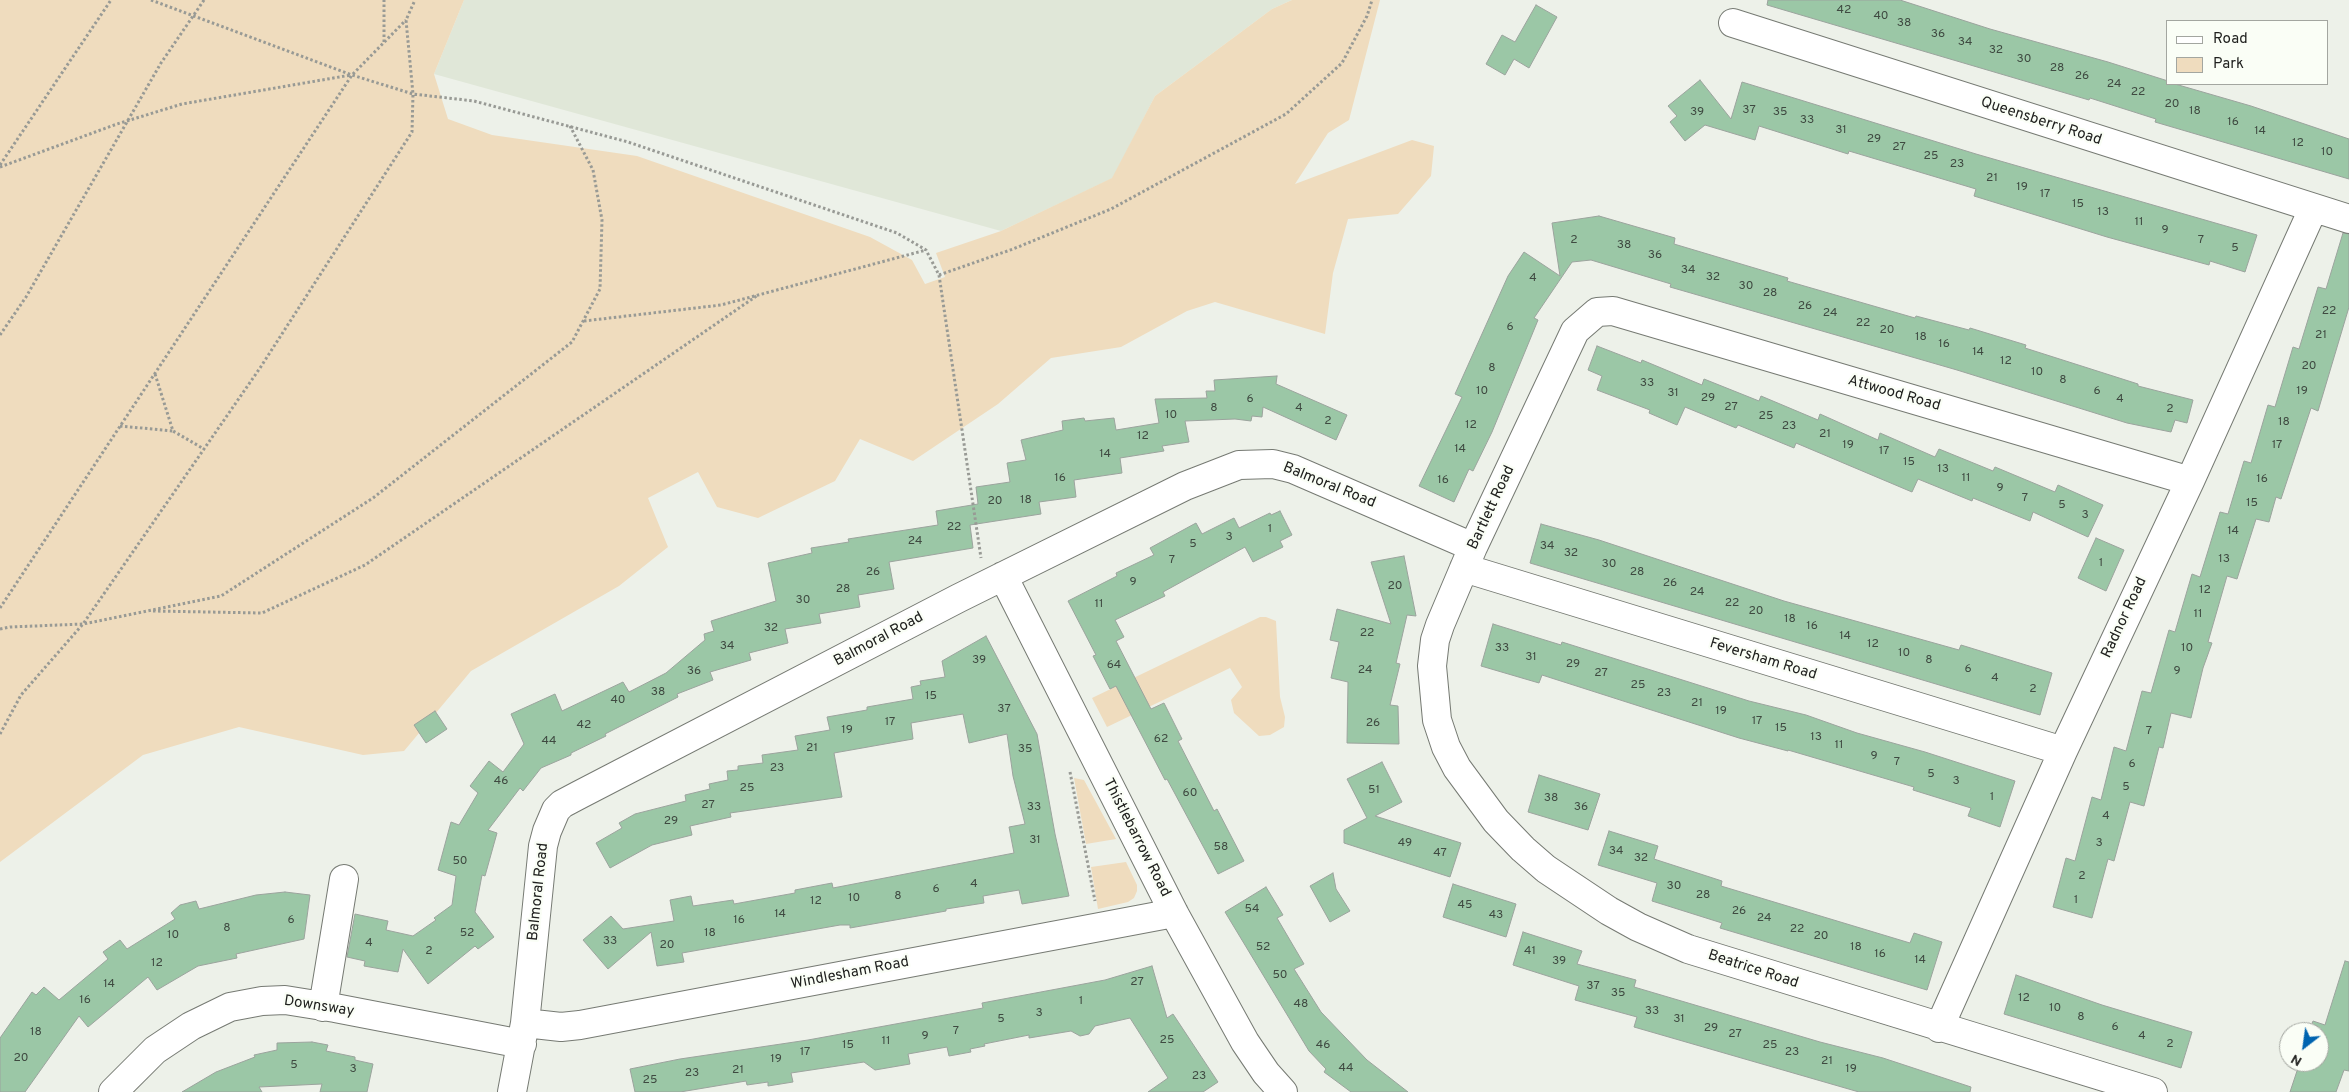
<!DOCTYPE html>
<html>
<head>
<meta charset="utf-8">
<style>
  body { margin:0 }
  #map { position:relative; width:2349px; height:1092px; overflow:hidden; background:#edf1e9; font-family:Overpass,sans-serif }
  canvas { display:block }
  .legend { position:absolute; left:2166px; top:20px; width:162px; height:65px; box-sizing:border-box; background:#fafef6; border:1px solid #a3a6a0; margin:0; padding:6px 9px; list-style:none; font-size:15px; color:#20211f }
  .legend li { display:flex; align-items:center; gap:10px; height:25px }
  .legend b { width:25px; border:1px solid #a3a6a0 }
  .north { position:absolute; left:2279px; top:1022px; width:50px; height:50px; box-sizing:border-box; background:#fafef6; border:1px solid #a3a6a0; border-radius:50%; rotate:210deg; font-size:14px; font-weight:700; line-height:20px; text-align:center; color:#20211f }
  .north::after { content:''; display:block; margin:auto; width:18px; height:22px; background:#0064b0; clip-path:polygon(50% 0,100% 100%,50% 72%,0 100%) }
</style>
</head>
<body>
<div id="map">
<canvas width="2349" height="1092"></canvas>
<ul class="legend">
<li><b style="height:6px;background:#fff"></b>Road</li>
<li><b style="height:14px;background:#efdcbe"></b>Park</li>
</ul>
<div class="north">N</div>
</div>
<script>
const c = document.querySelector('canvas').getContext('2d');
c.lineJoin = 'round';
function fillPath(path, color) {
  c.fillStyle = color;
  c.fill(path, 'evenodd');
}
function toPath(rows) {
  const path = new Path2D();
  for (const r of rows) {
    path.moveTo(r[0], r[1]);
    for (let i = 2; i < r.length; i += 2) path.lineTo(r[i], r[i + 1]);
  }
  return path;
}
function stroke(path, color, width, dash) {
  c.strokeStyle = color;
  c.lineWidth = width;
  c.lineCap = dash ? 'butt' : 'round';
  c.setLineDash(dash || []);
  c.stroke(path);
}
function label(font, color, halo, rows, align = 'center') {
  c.font = font + ' Overpass,sans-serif';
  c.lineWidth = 4.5;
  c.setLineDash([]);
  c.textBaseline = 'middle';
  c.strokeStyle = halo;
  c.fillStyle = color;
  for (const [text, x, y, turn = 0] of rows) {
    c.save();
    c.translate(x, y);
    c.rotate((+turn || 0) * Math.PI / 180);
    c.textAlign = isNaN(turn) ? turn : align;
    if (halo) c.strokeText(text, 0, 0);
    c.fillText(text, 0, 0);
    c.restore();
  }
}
fillPath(toPath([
  [464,0,1292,0,1272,9,1155,96,1113,178,1001,231,434,74]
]), '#e0e7d8');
fillPath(toPath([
  [0,0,464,0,434,74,448,119,492,135,637,156,870,237,912,260,925,284,945,277,936,253,1001,231,1112,178,1155,96,1272,9,1292,0,1380,0,1349,120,1328,133,1295,184,1412,140,1434,146,1431,176,1398,214,1348,219,1333,273,1325,334,1215,302,1187,311,1121,347,1051,358,998,404,913,461,860,439,835,481,758,518,717,507,698,472,648,498,668,547,619,586,471,671,404,751,363,755,239,727,143,755,0,862],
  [1260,617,1266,617,1276,621,1280,697,1285,717,1284,727,1270,735,1259,736,1234,713,1231,700,1242,687,1230,668,1107,727,1092,698],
  [1074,778,1084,780,1116,839,1086,844],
  [1126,862,1137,885,1137,891,1134,898,1128,902,1098,909,1091,867]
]), '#efdcbe');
const building = toPath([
  [1768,0,1900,0,1990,29,2108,62,2168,81,2168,84,2175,84,2251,106,2349,139,2349,179,2155,122,2156,119,2090,98,2089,100,1767,5,1768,0],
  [1536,5,1557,17,1529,68,1514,59,1505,75,1486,64,1502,35,1515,42,1536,5],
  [1700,80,1731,119,1742,82,1976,154,2257,235,2245,272,2210,261,2209,265,2107,237,1974,196,1976,189,1849,151,1848,154,1759,126,1755,140,1705,125,1685,141,1670,122,1677,116,1668,106,1700,80],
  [1599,216,1675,238,1674,244,1788,278,1787,281,1915,318,1916,316,1969,330,1970,328,2026,345,2025,348,2138,384,2138,386,2193,400,2187,423,2175,420,2171,432,2127,423,1957,370,1670,287,1671,284,1591,260,1572,262,1534,318,1538,320,1492,432,1473,471,1469,469,1454,502,1419,486,1462,397,1455,394,1508,276,1524,252,1560,276,1552,223,1599,216],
  [2343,233,2349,234,2349,307,2318,411,2311,408,2281,499,2276,497,2269,522,2256,519,2237,579,2227,576,2208,642,2212,643,2203,668,2191,718,2171,713,2163,748,2159,747,2144,806,2130,802,2114,861,2108,859,2092,918,2053,907,2066,858,2075,861,2092,797,2101,800,2114,747,2126,751,2142,691,2151,693,2169,630,2175,632,2192,574,2200,577,2220,512,2228,514,2244,461,2251,463,2268,405,2275,407,2293,347,2299,349,2318,287,2326,289,2343,233],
  [1597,346,1641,363,1642,360,1702,385,1704,379,1759,401,1761,396,1818,420,1820,414,1878,440,1880,433,1935,457,1939,449,1993,471,1995,467,2055,492,2058,485,2103,505,2088,537,2033,512,2030,521,1973,498,1972,501,1918,479,1912,492,1796,443,1794,448,1738,425,1736,428,1685,407,1677,425,1649,413,1650,410,1597,390,1602,376,1588,370,1597,346],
  [1277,376,1276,384,1347,415,1336,440,1263,407,1262,417,1252,416,1251,421,1235,419,1185,421,1189,442,1162,446,1164,451,1120,458,1122,473,1074,480,1076,497,1039,502,1041,514,970,525,973,548,889,562,894,589,858,595,860,607,819,614,821,623,785,629,788,643,749,653,751,660,710,672,713,680,677,694,678,697,605,734,606,736,571,753,571,755,541,768,523,791,520,788,488,830,497,833,485,876,482,875,475,912,494,937,478,949,475,946,428,984,403,949,398,972,364,966,365,961,347,957,355,914,388,921,386,930,413,936,436,920,434,918,452,905,456,876,438,870,451,822,459,825,478,793,470,786,489,761,503,772,524,744,511,714,555,694,562,711,623,682,629,692,666,673,705,640,704,634,714,631,711,621,776,601,768,563,812,553,811,548,849,542,848,539,938,525,936,511,978,504,976,487,1010,482,1007,463,1026,460,1021,440,1063,430,1062,421,1084,418,1085,421,1114,418,1116,430,1159,423,1155,399,1207,398,1206,391,1215,391,1214,380,1277,376],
  [1280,511,1292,535,1280,541,1283,547,1253,562,1245,547,1163,592,1165,596,1115,620,1124,637,1116,641,1151,709,1164,703,1182,739,1178,741,1214,811,1217,809,1244,861,1218,874,1167,779,1165,780,1116,686,1110,689,1093,656,1096,655,1068,601,1117,576,1116,573,1154,555,1150,548,1196,523,1202,534,1234,518,1239,528,1270,513,1271,515,1280,511],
  [1541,524,1599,540,1784,601,1959,650,1961,645,2052,673,2040,715,1530,563,1541,524],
  [2096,538,2124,550,2106,591,2078,578,2096,538],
  [1404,556,1416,616,1407,615,1396,663,1400,664,1390,705,1398,706,1399,744,1347,743,1348,682,1331,678,1339,642,1330,640,1337,609,1391,624,1371,562,1404,556],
  [1493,624,1561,645,1562,642,1749,701,1806,715,1857,733,1925,752,2015,781,2000,827,1968,816,1971,808,1913,790,1914,787,1788,750,1788,751,1739,738,1542,675,1539,683,1481,666,1493,624],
  [986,636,1037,734,1055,834,1069,896,1022,904,1019,890,983,896,984,903,946,909,946,911,850,928,850,925,840,925,682,953,684,962,657,966,651,932,608,969,583,940,611,916,623,929,674,921,670,900,691,896,693,906,733,900,734,904,795,893,795,890,832,883,833,888,1014,853,1009,827,1025,824,1013,776,1007,734,969,743,963,714,911,723,913,739,834,753,842,797,730,813,731,817,690,826,692,835,652,845,610,868,596,843,622,828,619,823,635,814,686,801,685,795,710,789,709,784,728,780,727,771,738,770,738,766,763,763,762,755,798,750,795,736,830,730,827,717,867,710,867,707,913,699,911,687,921,685,920,681,945,677,942,661,986,636],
  [435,711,447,729,426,743,414,725,435,711],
  [1382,762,1402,802,1375,816,1461,843,1450,877,1344,843,1344,830,1367,818,1347,779,1382,762],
  [1539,775,1600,794,1588,830,1528,812,1539,775],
  [1609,831,1658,846,1654,859,1722,881,1721,886,1910,943,1914,933,1942,942,1927,990,1720,928,1722,923,1652,901,1657,883,1598,865,1609,831],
  [1333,873,1336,889,1350,911,1330,922,1310,886,1333,873],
  [1453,884,1516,904,1506,937,1443,917,1453,884],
  [1266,887,1283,915,1277,918,1304,964,1294,969,1321,1012,1367,1060,1408,1092,1351,1092,1324,1072,1326,1069,1309,1051,1225,912,1266,887],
  [285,892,310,895,304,939,236,954,237,958,198,966,157,990,148,977,88,1027,79,1016,25,1092,0,1092,0,1038,32,992,36,995,44,987,59,1000,108,959,103,952,120,940,127,949,175,919,171,913,180,905,196,901,199,909,256,895,285,892],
  [1523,932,1582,951,1577,964,1636,980,1634,987,1820,1042,1883,1058,1971,1087,1970,1092,1859,1092,1634,1027,1637,1017,1575,1000,1579,986,1513,965,1523,932],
  [2345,961,2349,962,2349,1071,2344,1070,2336,1092,2290,1092,2300,1062,2319,1062,2319,1032,2309,1032,2313,1021,2325,1025,2345,961],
  [1152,966,1167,1018,1173,1014,1218,1082,1203,1092,1148,1092,1168,1078,1130,1018,1095,1026,1089,1034,1080,1036,1071,1031,1029,1038,1029,1035,984,1044,985,1046,970,1049,971,1052,949,1056,947,1047,908,1054,910,1064,875,1070,864,1062,791,1073,793,1082,768,1086,768,1082,747,1085,746,1081,680,1092,635,1092,630,1069,680,1059,808,1040,983,1008,982,1003,1105,980,1152,966],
  [2016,975,2102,1005,2192,1032,2181,1068,2004,1014,2016,975],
  [312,1042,328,1045,326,1051,355,1057,355,1060,373,1064,367,1092,320,1092,322,1084,259,1087,262,1092,182,1092,216,1072,255,1057,254,1055,277,1050,277,1043,312,1042]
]);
fillPath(building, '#9bc7a6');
stroke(building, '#9ba39d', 1);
const minor = toPath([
  [1733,23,2349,219],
  [1464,568,2063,751],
  [1003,576,1175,915,1245,1042,1266,1073,1283,1092],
  [323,1007,344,879],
  [525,1023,561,1027,580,1025,1174,913],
  [1939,1028,2063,751,2190,481,2313,209],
  [113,1092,155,1050,191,1026,230,1007,262,1001,285,1000,335,1008,522,1044],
  [512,1092,525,1023,543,846,547,831,556,810,562,804,579,795,959,598,1185,486,1239,465,1273,464,1293,469,1473,547],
  [2153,1092,1688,949,1638,927,1609,911,1546,869,1523,849,1496,821,1457,768,1446,747,1437,720,1432,666,1435,640,1440,625,1473,547,1575,331,1597,312,1613,311,2190,481]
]);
stroke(minor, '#767a73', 30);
stroke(toPath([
  [151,0,352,75,413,94,474,101,628,142,897,233,926,250,939,275,981,558],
  [384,42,384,0],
  [0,165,111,0],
  [0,167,117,124,182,104,351,75],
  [939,275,1013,249,1111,209,1286,114,1342,63,1367,16,1372,0],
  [584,321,721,305,926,250],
  [0,335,26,297,161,63,204,0],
  [155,374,173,431,204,449],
  [120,426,173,431],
  [0,608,352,75,406,20],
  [153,611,262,613,365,565,758,295],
  [0,629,10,627,83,624,221,596,373,498,572,342,600,289,602,220,593,170,570,126],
  [0,734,21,695,83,624,260,368,412,132,413,94,406,20,415,0],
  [1070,772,1095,901]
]), '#989a95', 3, [2.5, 2.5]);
stroke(minor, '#fff', 28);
label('12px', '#3f4a41', null, [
  ["42",1844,11],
  ["40",1881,17],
  ["38",1904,24],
  ["36",1938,35],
  ["34",1965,43],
  ["32",1996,51],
  ["30",2024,60],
  ["28",2057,69],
  ["26",2082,77],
  ["24",2114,85],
  ["22",2138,93],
  ["20",2172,105],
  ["37",1749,111],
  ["18",2195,112],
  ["39",1697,113],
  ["35",1780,113],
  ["33",1807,121],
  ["16",2233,123],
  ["31",1841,131],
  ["14",2260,132],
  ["29",1874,140],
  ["12",2298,144],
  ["27",1899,148],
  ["10",2327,153],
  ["25",1931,157],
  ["23",1957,165],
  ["21",1992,179],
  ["19",2022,188],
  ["17",2045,195],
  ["15",2078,205],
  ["13",2103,213],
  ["11",2139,223],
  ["9",2165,231],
  ["2",1574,241],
  ["7",2201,241],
  ["38",1624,246],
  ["5",2235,249],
  ["36",1655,256],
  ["34",1688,271],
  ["32",1713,278],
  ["4",1533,279],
  ["30",1746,287],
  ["28",1770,294],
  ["26",1805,307],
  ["22",2329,312],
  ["24",1830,314],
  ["22",1863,324],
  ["6",1510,328],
  ["20",1887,331],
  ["21",2321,336],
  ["18",1921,338],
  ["16",1944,345],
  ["14",1978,353],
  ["12",2006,362],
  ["20",2309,367],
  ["8",1492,369],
  ["10",2037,373],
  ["8",2063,381],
  ["33",1647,384],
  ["10",1482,392],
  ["6",2097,392],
  ["19",2302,392],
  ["31",1673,394],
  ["29",1708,399],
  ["6",1250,400],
  ["4",2120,400],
  ["27",1731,408],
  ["8",1214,409],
  ["4",1299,409],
  ["2",2170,410],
  ["10",1171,416],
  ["25",1766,417],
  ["2",1328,422],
  ["18",2284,423],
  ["12",1471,426],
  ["23",1789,427],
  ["21",1825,435],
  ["12",1143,437],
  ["19",1848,446],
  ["17",2277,446],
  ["14",1460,450],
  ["17",1884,452],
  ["14",1105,455],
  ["15",1909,463],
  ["13",1943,470],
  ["16",1060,479],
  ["11",1966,479],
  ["16",2262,480],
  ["16",1443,481],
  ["9",2000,489],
  ["7",2025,499],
  ["18",1026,501],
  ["20",995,502],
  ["15",2252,504],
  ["5",2062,506],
  ["3",2085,516],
  ["22",954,528],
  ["1",1270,530],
  ["14",2233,532],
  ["3",1229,538],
  ["24",915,542],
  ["5",1193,545],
  ["34",1547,547],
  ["32",1571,554],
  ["13",2224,560],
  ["7",1172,561],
  ["1",2101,564],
  ["30",1609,565],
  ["26",873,573],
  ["28",1637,573],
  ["9",1133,583],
  ["26",1670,584],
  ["20",1395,587],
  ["28",843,590],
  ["12",2205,591],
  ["24",1697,593],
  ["30",803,601],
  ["22",1732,604],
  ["11",1099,605],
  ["20",1756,612],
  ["11",2198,615],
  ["18",1790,620],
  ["16",1812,627],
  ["32",771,629],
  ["22",1367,634],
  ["14",1845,637],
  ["12",1873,645],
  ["34",727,647],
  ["33",1502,649],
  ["10",2187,649],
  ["10",1904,654],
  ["31",1531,658],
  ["39",979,661],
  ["8",1929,661],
  ["29",1573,665],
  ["64",1114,666],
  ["6",1968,670],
  ["24",1365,671],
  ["36",694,672],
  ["9",2177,672],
  ["27",1601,674],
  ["4",1995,679],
  ["25",1638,686],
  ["2",2033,690],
  ["38",658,693],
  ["23",1664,694],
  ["15",931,697],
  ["40",618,701],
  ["21",1697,704],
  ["37",1004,710],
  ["19",1721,712],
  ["17",1757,722],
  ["17",890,723],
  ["26",1373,724],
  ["42",584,726],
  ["15",1781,729],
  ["19",847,731],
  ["7",2149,732],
  ["13",1816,738],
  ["62",1161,740],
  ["44",549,742],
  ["11",1839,746],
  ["21",812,749],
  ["35",1025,750],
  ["9",1874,757],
  ["7",1897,763],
  ["6",2132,765],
  ["23",777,769],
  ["5",1931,775],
  ["46",501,782],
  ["3",1956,782],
  ["5",2126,788],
  ["25",747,789],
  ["51",1374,791],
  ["60",1190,794],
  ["1",1992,798],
  ["38",1551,799],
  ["27",708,806],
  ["33",1034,808],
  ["36",1581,808],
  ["4",2106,817],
  ["29",671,822],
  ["31",1035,841],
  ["49",1405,844],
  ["3",2099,844],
  ["58",1221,848],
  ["34",1616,852],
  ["47",1440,854],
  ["32",1641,859],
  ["50",460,862],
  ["2",2082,877],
  ["4",974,885],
  ["30",1674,887],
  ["6",936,890],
  ["28",1703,896],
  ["8",898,897],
  ["10",854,899],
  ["1",2076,901],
  ["12",816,902],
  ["45",1465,906],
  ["54",1252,910],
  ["26",1739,912],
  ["14",780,915],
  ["43",1496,916],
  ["24",1764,919],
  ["6",291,921],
  ["16",739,921],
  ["8",227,929],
  ["22",1797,930],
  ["52",467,934],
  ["18",710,934],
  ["10",173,936],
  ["20",1821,937],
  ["33",610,942],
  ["4",369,944],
  ["20",667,946],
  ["52",1263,948],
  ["18",1856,948],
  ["2",429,952],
  ["41",1530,952],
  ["16",1880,955],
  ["14",1920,961],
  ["39",1559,962],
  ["12",157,964],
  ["50",1280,976],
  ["27",1137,983],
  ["14",109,985],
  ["37",1593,987],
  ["35",1618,994],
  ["12",2024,999],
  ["16",85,1001],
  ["1",1081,1002],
  ["48",1301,1005],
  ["10",2055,1009],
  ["33",1652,1012],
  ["3",1039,1014],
  ["8",2081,1018],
  ["5",1001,1020],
  ["31",1679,1020],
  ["6",2115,1028],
  ["29",1711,1029],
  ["7",956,1032],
  ["18",36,1033],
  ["27",1735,1035],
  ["9",925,1037],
  ["4",2142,1037],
  ["25",1167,1041],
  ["11",886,1042],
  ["2",2170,1045],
  ["15",848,1046],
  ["46",1323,1046],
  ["25",1770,1046],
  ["17",805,1053],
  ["23",1792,1053],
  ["20",21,1059],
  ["19",776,1060],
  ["21",1827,1062],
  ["5",294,1066],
  ["44",1346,1069],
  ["3",353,1070],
  ["19",1851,1070],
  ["21",738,1071],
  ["23",692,1074],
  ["23",1199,1077],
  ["25",650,1081]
]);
label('15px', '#20211f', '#fafef6', [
  ["Queensberry Road",2041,122,18],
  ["Attwood Road",1894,394,16],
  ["Balmoral Road",1329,486,22],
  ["Bartlett Road",1492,508,-65],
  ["Radnor Road",2125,618,-65],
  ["Balmoral Road",879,640,-28],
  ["Feversham Road",1763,660,17],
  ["Thistlebarrow Road",1136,838,63],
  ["Balmoral Road",539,892,-84],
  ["Beatrice Road",1753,970,18],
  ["Windlesham Road",850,974,-11],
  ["Downsway",319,1007,9]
]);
</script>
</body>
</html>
